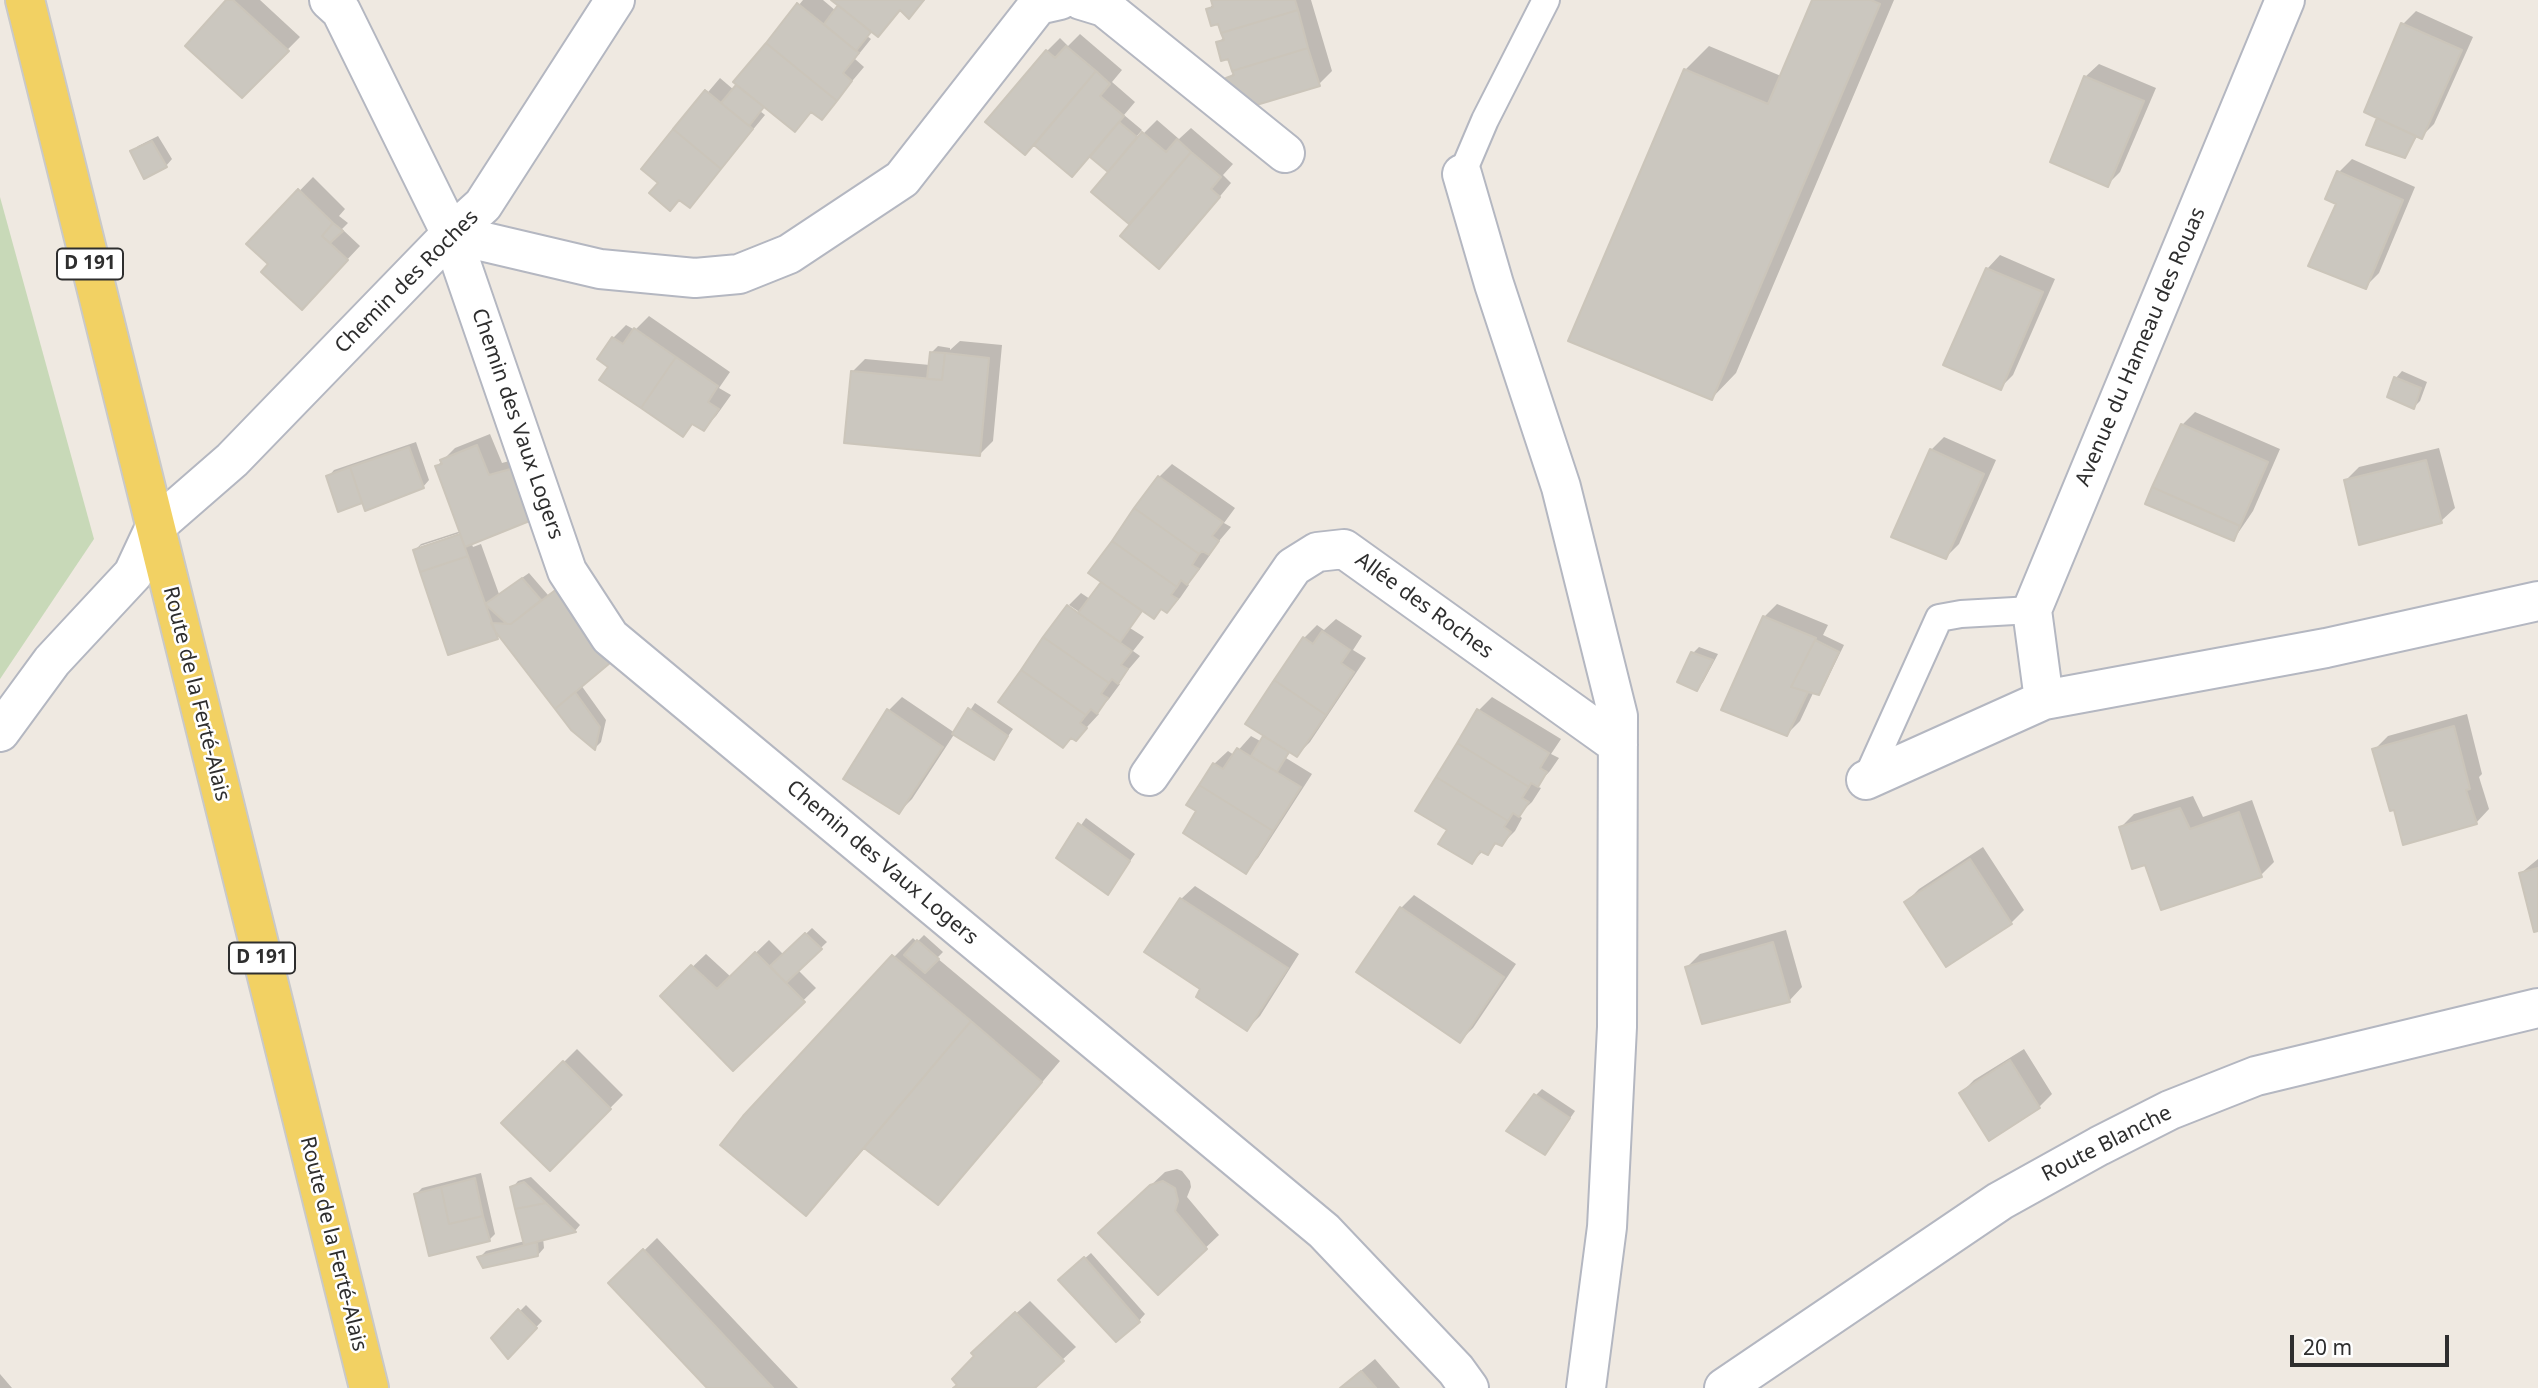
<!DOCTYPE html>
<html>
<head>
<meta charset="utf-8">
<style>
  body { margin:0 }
  #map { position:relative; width:2538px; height:1388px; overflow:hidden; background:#efe9e1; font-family:"Noto Sans",sans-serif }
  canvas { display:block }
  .scale { position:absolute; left:2290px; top:1335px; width:159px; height:32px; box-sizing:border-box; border:4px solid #2e2e2e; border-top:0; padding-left:9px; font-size:21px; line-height:24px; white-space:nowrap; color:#2e2e2e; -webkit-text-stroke:5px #fff; paint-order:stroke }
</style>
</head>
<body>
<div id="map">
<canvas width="2538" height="1388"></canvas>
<div class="scale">20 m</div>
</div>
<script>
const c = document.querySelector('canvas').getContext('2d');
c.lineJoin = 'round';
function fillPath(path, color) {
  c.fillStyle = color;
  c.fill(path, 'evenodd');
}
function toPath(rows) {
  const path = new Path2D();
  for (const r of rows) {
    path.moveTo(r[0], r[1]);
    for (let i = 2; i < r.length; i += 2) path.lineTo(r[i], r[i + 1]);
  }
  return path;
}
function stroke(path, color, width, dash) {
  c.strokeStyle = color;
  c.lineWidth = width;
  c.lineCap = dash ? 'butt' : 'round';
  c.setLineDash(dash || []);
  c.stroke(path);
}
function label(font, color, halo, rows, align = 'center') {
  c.font = font + ' "Noto Sans",sans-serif';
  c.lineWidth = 5;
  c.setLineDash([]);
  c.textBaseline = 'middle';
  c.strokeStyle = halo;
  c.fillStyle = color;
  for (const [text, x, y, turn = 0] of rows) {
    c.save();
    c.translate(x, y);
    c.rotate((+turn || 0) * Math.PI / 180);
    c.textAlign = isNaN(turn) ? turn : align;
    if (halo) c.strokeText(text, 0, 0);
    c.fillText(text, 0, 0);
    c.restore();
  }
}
fillPath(toPath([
  [0,197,94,539,0,679]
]), '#c8d9b8');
fillPath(toPath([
  [229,0,260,0,300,37,242,96],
  [803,0,823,0,836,11,841,5,834,0,925,0,909,16,901,9,878,35,872,30,867,36,871,39,855,59,864,67,821,118,813,111,795,130,765,105,760,111,765,115,690,206,643,169,720,78,734,90,739,84,736,82],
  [1213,0,1311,0,1332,71,1319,84,1228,78,1235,72,1230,56,1218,43,1224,37,1219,21,1208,10,1214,3],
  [1813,0,1894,0,1736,373,1712,398,1685,70,1709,46,1781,76],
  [2416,11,2473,37,2434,124,2421,137,2418,135,2404,156,2379,117,2403,24],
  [1080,34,1122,70,1112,82,1135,102,1124,115,1142,130,1137,136,1139,138,1157,120,1179,139,1191,128,1233,164,1223,175,1231,183,1172,254,1093,192,1117,164,1115,162,1108,169,1091,155,1072,174,1035,143,1047,51,1060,38,1068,46],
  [2099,64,2156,88,2120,172,2107,185,2085,77],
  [158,136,172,159,166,166,132,152,138,146],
  [2352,159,2415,187,2379,273,2365,287,2338,203,2339,172],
  [313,177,345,209,339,216,348,223,342,229,360,246,314,295,248,244],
  [2000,255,2055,279,2013,375,2000,388,1945,364,1987,269],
  [649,316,730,372,719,388,731,395,716,416,703,429,694,423,682,435,599,358,613,338,626,325,635,330],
  [960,341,1002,345,993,441,980,454,852,372,865,359,930,365,931,353,938,346,950,348,950,350],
  [2402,371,2427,382,2420,401,2414,407,2396,378],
  [2195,412,2280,449,2253,511,2234,539,2182,425],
  [490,434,502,463,531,455,471,542,473,547,481,544,499,594,529,573,548,595,576,574,581,685,606,720,601,742,595,748,500,634,497,637,415,550,421,544,461,531,437,466,455,448],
  [466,531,467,534,420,550,420,546],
  [1944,437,1996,460,1959,544,1946,557,1931,450],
  [416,442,429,480,423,487,363,501,339,509,328,477,334,470],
  [2439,448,2455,508,2441,521,2346,480,2359,467],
  [1172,464,1235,508,1224,523,1231,527,1208,554,1210,555,1200,569,1186,583,1189,585,1180,598,1167,611,1163,608,1153,617,1143,610,1130,628,1144,637,1133,651,1140,656,1117,683,1120,684,1109,699,1096,712,1099,714,1076,739,1082,618,1084,615,1069,605,1081,593,1090,599,1103,582,1159,477],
  [1777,604,1828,625,1823,635,1844,645,1824,686,1818,693,1814,691,1800,721,1787,734,1764,617],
  [1336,619,1362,636,1353,650,1366,658,1310,742,1297,755,1291,751,1286,758,1312,774,1258,858,1245,871,1199,811,1214,764,1228,751,1234,755,1251,736,1262,742,1267,736,1304,638,1317,625,1324,630],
  [1699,647,1718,654,1703,682,1697,689,1692,654],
  [902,697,955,733,975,703,1013,729,993,758,955,733,912,799,899,812,889,710],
  [1492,697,1561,739,1551,754,1559,758,1550,771,1536,786,1541,788,1532,802,1518,815,1522,818,1515,831,1502,844,1498,842,1487,853,1483,851,1472,862,1449,830,1479,710],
  [2467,714,2482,774,2479,777,2489,809,2476,823,2395,809,2374,750,2388,736],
  [2193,796,2203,817,2252,800,2274,862,2261,875,2146,863,2121,827,2134,814],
  [1086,818,1135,854,1108,893,1059,857],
  [1983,847,2024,910,2011,923,1906,902,1919,889],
  [2538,859,2538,929,2521,873],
  [1195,886,1299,954,1260,1016,1247,1029,1202,988,1147,952,1181,899],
  [1414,895,1516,964,1473,1028,1460,1041,1401,908],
  [812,928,827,942,798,970,816,988,733,1069,662,996,706,954,731,977,769,940,784,955],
  [1786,930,1802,987,1789,1001,1687,967,1700,954],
  [924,935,943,952,937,958,1060,1061,957,1183,938,1202,866,1147,806,1213,894,957,913,938,917,942],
  [577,1049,623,1095,550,1169,503,1123],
  [2024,1049,2052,1094,2039,1107,1961,1093,1974,1080],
  [1542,1089,1575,1111,1551,1146,1536,1095],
  [1177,1169,1182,1171,1190,1181,1191,1187,1187,1197,1219,1235,1158,1293,1114,1220,1165,1172],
  [481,1173,495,1234,489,1240,416,1194,422,1188],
  [531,1177,580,1225,575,1231,543,1238,544,1248,538,1255,480,1257,486,1251,525,1241,512,1188,518,1181],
  [657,1238,798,1388,709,1388,611,1283],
  [1091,1253,1145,1314,1139,1321,1067,1274],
  [1030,1301,1076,1347,1032,1388,954,1388,986,1340],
  [526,1305,542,1321,509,1356,493,1338],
  [1375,1359,1400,1388,1340,1388],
  [0,1374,12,1388,0,1388]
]), '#0003');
const building = toPath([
  [226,0,233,0,289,51,242,98,185,46,226,0],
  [831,0,924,0,909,19,900,10,878,37,831,0],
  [1211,0,1295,0,1298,10,1221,33,1218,24,1211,26,1206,9,1213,7,1211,0],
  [1812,0,1871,0,1880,4,1712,400,1568,341,1684,69,1768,104,1812,0],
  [797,3,859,53,843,73,852,81,837,101,766,43,797,3],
  [838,5,871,32,856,51,824,24,838,5],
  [1298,10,1308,48,1232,71,1228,59,1221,61,1216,42,1224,40,1221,33,1298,10],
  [2401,23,2462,50,2422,139,2364,112,2401,23],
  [766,43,837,101,822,120,811,112,795,132,733,82,766,43],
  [1066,46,1096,71,1025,155,985,122,1046,50,1055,58,1066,46],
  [1308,48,1320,86,1243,109,1230,94,1226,78,1234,75,1232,71,1308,48],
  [1096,71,1110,84,1100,96,1124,116,1072,177,1034,145,1096,71],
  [2084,76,2144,101,2108,187,2050,162,2084,76],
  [736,85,764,107,749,126,721,103,736,85],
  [705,90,753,129,721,169,673,129,705,90],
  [2377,118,2416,136,2405,158,2366,145,2377,118],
  [1119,122,1137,137,1108,172,1090,157,1119,122],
  [673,129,721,169,690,208,679,200,670,211,649,193,658,183,641,169,673,129],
  [1142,132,1166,152,1177,139,1191,152,1129,224,1091,192,1142,132],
  [152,141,167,167,144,179,130,151,152,141],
  [1191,152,1221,177,1211,189,1220,197,1159,269,1120,236,1191,152],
  [2337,171,2403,200,2366,289,2308,266,2336,204,2325,199,2337,171],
  [298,189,333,223,322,236,348,260,302,310,261,272,268,264,246,244,298,189],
  [333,223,343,231,330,243,322,236,333,223],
  [1986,268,2043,292,2001,390,1943,365,1986,268],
  [634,328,676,357,641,408,599,380,608,367,597,359,612,337,623,344,634,328],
  [930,352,945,353,942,380,927,379,930,352],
  [945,353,989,358,980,456,844,443,851,371,942,380,945,353],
  [676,357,718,386,708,402,719,409,704,431,692,424,683,437,641,408,676,357],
  [2394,377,2421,388,2414,409,2387,397,2394,377],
  [2181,424,2268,462,2240,526,2152,487,2181,424],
  [477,445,489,475,518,467,537,518,465,547,435,466,442,464,440,460,477,445],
  [409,447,424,488,365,511,350,467,409,447],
  [1930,449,1984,474,1946,559,1891,537,1930,449],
  [2426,460,2442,523,2359,545,2344,480,2426,460],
  [350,467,362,503,338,512,326,476,350,467],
  [1158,476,1223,522,1212,536,1219,541,1209,555,1202,551,1199,554,1134,508,1158,476],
  [2152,487,2240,526,2234,541,2145,504,2152,487],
  [1134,508,1199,554,1192,565,1199,569,1187,585,1181,580,1177,587,1112,541,1134,508],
  [460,534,468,556,420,572,413,550,460,534],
  [1112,541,1177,587,1171,595,1178,599,1167,613,1161,609,1154,619,1088,573,1112,541],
  [468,556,498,639,448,655,420,572,468,556],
  [522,578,541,600,511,624,507,624,485,604,522,578],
  [1101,582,1142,611,1120,642,1078,613,1101,582],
  [562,585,616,658,555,709,495,631,491,623,511,624,562,585],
  [1067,605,1132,651,1121,665,1128,669,1118,684,1112,679,1109,683,1043,637,1067,605],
  [1763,616,1816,638,1791,687,1808,692,1787,736,1721,710,1763,616],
  [1322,631,1350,650,1341,663,1354,672,1326,715,1274,680,1303,637,1313,644,1322,631],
  [1043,637,1109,683,1101,694,1108,698,1097,714,1091,709,1086,715,1021,670,1043,637],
  [1815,640,1839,652,1819,695,1791,687,1815,640],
  [1691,652,1713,660,1697,691,1677,682,1691,652],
  [1021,670,1086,715,1080,723,1087,728,1076,741,1071,738,1063,748,998,702,1021,670],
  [1274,680,1326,715,1297,757,1245,724,1274,680],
  [575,692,600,727,595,750,571,730,555,709,575,692],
  [968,708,1008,736,994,760,952,734,968,708],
  [887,709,943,747,899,814,843,779,887,709],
  [1477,709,1549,753,1540,768,1547,772,1538,787,1531,783,1529,787,1457,743,1477,709],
  [2454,726,2470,789,2466,790,2477,824,2403,845,2394,810,2390,811,2372,749,2454,726],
  [1263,736,1289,752,1277,772,1251,756,1263,736],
  [1457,743,1529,787,1522,798,1529,802,1519,817,1513,813,1508,821,1436,777,1457,743],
  [1237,748,1301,787,1273,831,1199,785,1213,763,1223,769,1237,748],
  [1436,777,1508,821,1504,827,1511,832,1502,846,1495,843,1488,855,1480,851,1472,864,1438,844,1447,830,1415,811,1436,777],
  [1199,785,1273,831,1246,874,1183,833,1196,811,1186,805,1199,785],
  [2180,808,2190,829,2239,812,2262,877,2161,910,2145,865,2132,869,2119,827,2180,808],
  [1078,823,1130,861,1108,895,1056,858,1078,823],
  [1970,859,2012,924,1946,967,1904,902,1970,859],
  [2538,868,2538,931,2534,932,2519,873,2538,868],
  [1180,898,1288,968,1247,1031,1196,997,1200,989,1144,952,1180,898],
  [1400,907,1504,977,1460,1043,1356,972,1400,907],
  [805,933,822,949,786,983,770,966,805,933],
  [917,940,939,959,925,973,904,955,917,940],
  [1773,942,1790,1002,1702,1024,1685,967,1773,942],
  [755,952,805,1002,733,1071,660,996,691,965,717,989,755,952],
  [892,955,971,1021,806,1216,720,1145,743,1116,892,955],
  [971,1021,1042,1082,938,1205,864,1148,971,1021],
  [2010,1060,2040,1108,1989,1141,1959,1093,2010,1060],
  [563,1061,611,1109,550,1171,501,1123,563,1061],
  [1534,1094,1570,1118,1545,1155,1506,1131,1534,1094],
  [475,1178,483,1216,449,1224,441,1187,475,1178],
  [1163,1181,1175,1188,1178,1201,1175,1211,1207,1249,1158,1295,1098,1233,1150,1185,1163,1181],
  [524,1182,546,1203,515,1209,510,1187,524,1182],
  [441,1187,449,1224,483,1216,490,1241,429,1256,414,1194,441,1187],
  [546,1203,576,1232,524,1245,515,1209,546,1203],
  [537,1242,538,1256,483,1268,477,1257,537,1242],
  [643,1249,773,1388,707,1388,608,1283,643,1249],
  [1084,1257,1140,1322,1116,1342,1058,1280,1084,1257],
  [518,1309,537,1328,508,1359,491,1338,518,1309],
  [1015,1312,1064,1361,1035,1388,953,1388,957,1385,952,1379,974,1356,971,1353,1015,1312],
  [1361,1371,1376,1388,1340,1388,1361,1371]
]);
fillPath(building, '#cbc7bf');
stroke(building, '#cbc5ba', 2);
const service = toPath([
  [1462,174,1485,120,1546,0],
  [1866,780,1939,618,1961,614,2032,610]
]);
const minor = toPath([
  [329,0,341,11,451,234,567,571,610,637,1324,1231,1456,1370,1469,1388],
  [1081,0,1104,7,1285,153],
  [1462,174,1494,284,1561,487,1618,716,1617,1027,1607,1227,1586,1388],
  [451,234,600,269,695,278,739,274,789,254,902,179,1038,5,1060,0],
  [2044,700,2032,610,2285,0],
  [0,732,52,661,133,574,155,527,232,460,451,234,483,205,615,0],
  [1149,776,1293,567,1317,552,1344,549,1618,745],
  [1866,780,2044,700,2326,648,2538,601],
  [1724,1388,2000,1201,2099,1146,2170,1110,2256,1076,2538,1008]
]);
const primary = toPath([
  [25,0,369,1388]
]);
stroke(service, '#b4b7c1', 30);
stroke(minor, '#b4b7c1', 42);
stroke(primary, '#c9c9c9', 42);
stroke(service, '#fff', 26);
stroke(minor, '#fff', 38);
stroke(primary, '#f2d163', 38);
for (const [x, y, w] of [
  [90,264,66],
  [262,958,66]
]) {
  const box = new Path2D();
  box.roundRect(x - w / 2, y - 15.5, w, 31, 5);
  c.fillStyle = '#fff';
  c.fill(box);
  stroke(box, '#2e2e2e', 2);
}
label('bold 19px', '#2e2e2e', null, [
  ["D 191",90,264],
  ["D 191",262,958]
]);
label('21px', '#2e2e2e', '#fff', [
  ["Chemin des Roches",407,282,-45],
  ["Avenue du Hameau des Rouas",2141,347,-67],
  ["Chemin des Vaux Logers",517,424,71],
  ["Allée des Roches",1424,606,36],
  ["Route de la Ferté-Alais",196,694,76],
  ["Chemin des Vaux Logers",882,863,40],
  ["Route Blanche",2107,1144,-27],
  ["Route de la Ferté-Alais",333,1244,76]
]);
</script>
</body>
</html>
